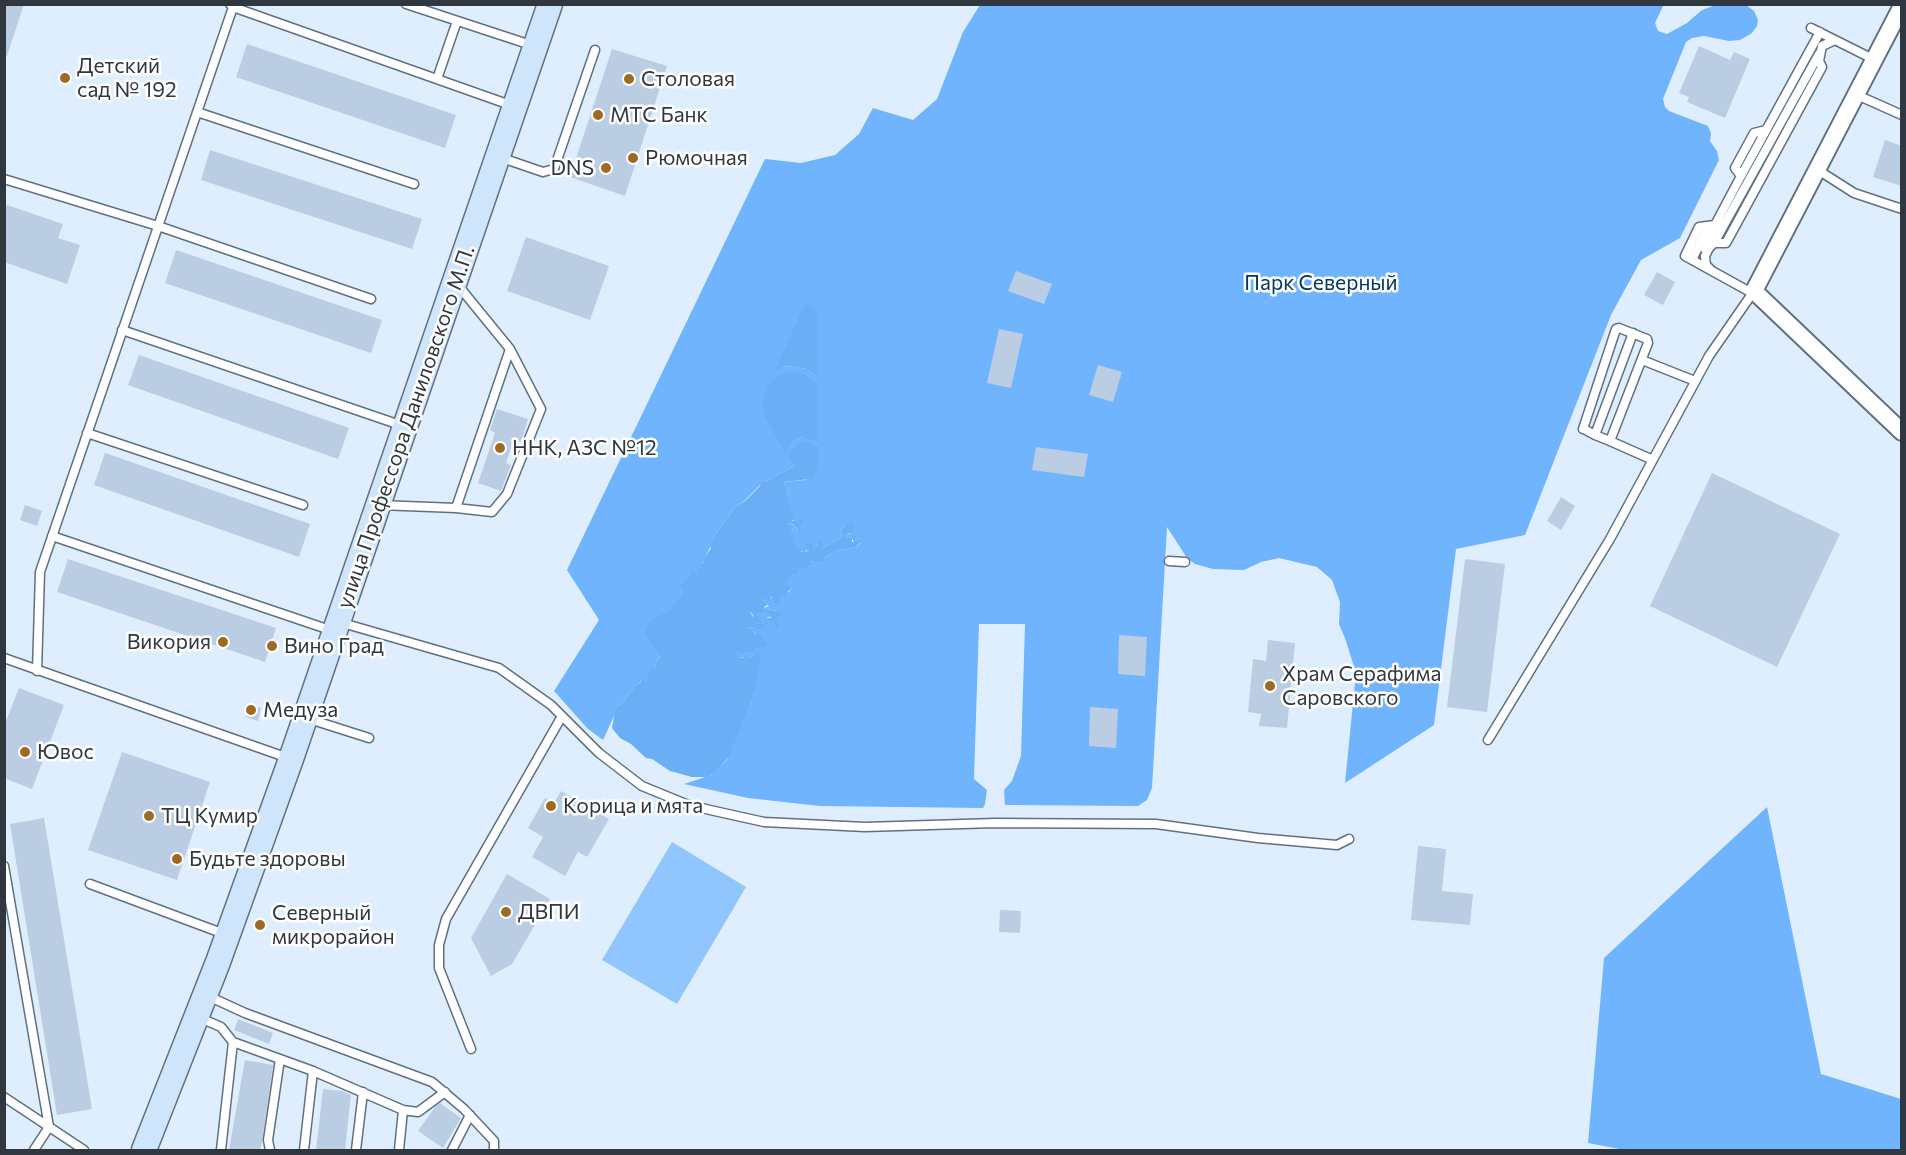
<!DOCTYPE html>
<html>
<head>
<meta charset="utf-8">
<style>
  body { margin:0 }
  #map { position:relative; width:1906px; height:1155px; overflow:hidden; background:#dfeeff; font-family:Commissioner,sans-serif }
  canvas { display:block }
  .frame { position:absolute; inset:0; border:6px solid #30373f; pointer-events:none }
</style>
</head>
<body>
<div id="map">
<canvas width="1906" height="1155"></canvas>
<div class="frame"></div>
</div>
<script>
const c = document.querySelector('canvas').getContext('2d');
c.lineJoin = 'round';
function fillPath(path, color) {
  c.fillStyle = color;
  c.fill(path, 'evenodd');
}
function toPath(rows) {
  const path = new Path2D();
  for (const r of rows) {
    path.moveTo(r[0], r[1]);
    for (let i = 2; i < r.length; i += 2) path.lineTo(r[i], r[i + 1]);
  }
  return path;
}
function stroke(path, color, width, dash) {
  c.strokeStyle = color;
  c.lineWidth = width;
  c.lineCap = dash ? 'butt' : 'round';
  c.setLineDash(dash || []);
  c.stroke(path);
}
function label(font, color, halo, rows, align = 'center') {
  c.font = font + ' Commissioner,sans-serif';
  c.lineWidth = 5;
  c.setLineDash([]);
  c.textBaseline = 'middle';
  c.strokeStyle = halo;
  c.fillStyle = color;
  for (const [text, x, y, turn = 0] of rows) {
    c.save();
    c.translate(x, y);
    c.rotate((+turn || 0) * Math.PI / 180);
    c.textAlign = isNaN(turn) ? turn : align;
    if (halo) c.strokeText(text, 0, 0);
    c.fillText(text, 0, 0);
    c.restore();
  }
}
fillPath(toPath([
  [672,842,746,887,677,1004,602,960]
]), '#90c5fd');
fillPath(toPath([
  [1664,4,1655,23,1658,31,1667,34,1687,23,1702,10,1716,5,1746,5,1754,11,1758,20,1757,26,1752,33,1740,40,1729,41,1704,36,1692,38,1686,42,1663,99,1665,107,1669,111,1708,126,1711,133,1710,141,1717,151,1719,160,1680,238,1641,260,1611,315,1525,535,1456,549,1434,725,1345,783,1356,673,1345,638,1339,624,1340,602,1332,580,1317,567,1279,558,1261,562,1244,570,1213,569,1195,564,1187,558,1167,527,1152,788,1147,800,1138,806,1005,805,1004,790,1012,781,1021,756,1025,624,979,624,974,779,987,790,985,804,983,808,820,806,748,798,684,784,711,775,727,760,753,697,757,668,760,663,754,655,748,658,737,657,736,652,746,652,759,647,764,640,762,635,756,635,753,630,747,627,756,628,759,625,755,624,757,622,750,611,762,614,767,612,772,616,766,618,773,621,776,628,777,619,783,615,778,611,766,609,764,608,769,606,761,599,767,599,770,594,771,598,777,601,779,596,792,590,792,588,783,585,793,574,814,560,824,558,839,549,844,550,856,547,861,543,854,543,852,538,844,536,850,534,846,525,840,530,842,535,840,539,823,548,817,542,818,547,813,550,807,543,806,546,809,552,806,550,804,553,802,551,800,553,792,544,789,533,793,529,787,526,791,523,797,529,801,523,792,520,785,496,788,492,784,482,805,480,815,476,817,448,808,442,801,442,795,466,777,475,766,482,763,482,744,501,736,506,715,535,701,569,698,573,691,576,683,588,684,595,673,605,672,609,646,634,661,655,655,664,656,668,648,681,645,683,641,681,635,686,622,704,619,705,603,740,588,729,554,691,599,620,567,570,765,159,801,163,835,155,859,134,873,108,913,120,937,99,963,32,980,5],
  [817,314,817,376,806,369,793,366,781,367],
  [817,384,817,443,810,438,802,437,795,440,786,451],
  [1767,807,1821,1074,1901,1099,1901,1150,1625,1150,1588,1143,1604,958]
]), '#6fb4fc');
fillPath(toPath([
  [808,304,814,307,817,314,817,376,806,369,793,366,781,367,775,371,804,306],
  [794,372,805,375,817,384,818,443,810,439,802,437,795,440,786,452,766,420,763,410,763,400,769,384,776,378,784,373],
  [801,442,809,442,818,448,818,463,815,476,810,479,784,482,788,492,786,496,788,498,787,501,789,506,791,505,789,509,791,510,791,514,794,517,792,521,804,520,800,527,801,532,791,523,788,525,793,528,790,533,793,535,790,536,795,538,791,541,796,542,793,544,798,545,797,548,801,547,801,549,799,549,800,552,809,551,804,546,809,541,809,544,812,543,813,549,818,546,817,542,822,542,823,548,840,539,842,535,840,530,844,527,847,522,852,521,854,526,852,532,845,536,852,538,854,536,856,537,852,539,852,542,861,542,856,547,844,550,839,549,824,558,824,561,811,561,812,564,799,570,797,574,793,574,787,582,783,585,791,586,792,591,789,590,785,595,779,597,778,604,775,603,770,595,770,600,761,599,768,605,770,603,772,604,765,606,764,608,766,609,778,611,784,615,777,619,779,629,776,628,773,622,765,619,772,617,766,614,767,612,762,614,750,612,753,617,755,615,761,617,761,622,755,624,763,624,767,627,762,629,747,627,756,631,753,631,756,635,760,632,767,644,765,647,756,648,753,652,746,652,743,654,736,652,738,657,744,658,746,655,748,658,758,653,761,658,753,697,729,757,717,770,708,777,692,777,670,771,652,759,646,758,631,744,620,738,612,728,615,711,619,705,622,704,635,686,644,679,645,682,647,681,647,677,652,669,654,669,654,667,656,668,655,664,660,657,645,634,647,627,652,620,672,609,672,605,683,595,683,588,679,586,686,582,686,579,688,579,692,572,698,573,697,569,701,568,702,564,704,563,704,560,711,548,710,546,715,535,736,506,745,501,760,486,761,482,766,482,777,475,795,466,789,456,793,449]
]), '#6aaff5');
fillPath(toPath([
  [4,4,24,4,7,56,4,56],
  [247,44,456,115,445,148,236,77],
  [1699,46,1730,60,1734,52,1750,59,1725,118,1687,102,1689,97,1679,93],
  [612,49,667,66,625,196,570,177],
  [1885,140,1902,146,1902,186,1873,177],
  [210,150,422,219,412,249,201,180],
  [4,204,63,224,58,238,80,245,67,284,4,262],
  [526,237,609,266,590,320,507,291],
  [176,250,382,320,371,353,165,283],
  [1016,271,1052,284,1044,304,1008,291],
  [1657,272,1675,282,1663,305,1644,295],
  [999,329,1023,334,1011,388,987,383],
  [139,355,349,428,338,459,128,385],
  [1098,365,1122,372,1113,402,1089,395],
  [497,409,528,419,521,442,514,439,506,463,511,465,501,491,478,483,495,433,490,430],
  [1036,447,1088,454,1084,477,1032,470],
  [105,453,310,524,299,557,94,485],
  [1712,473,1840,534,1777,667,1650,606],
  [1561,497,1575,506,1561,530,1547,521],
  [25,505,42,511,37,526,20,520],
  [68,559,276,628,265,662,57,592],
  [1465,559,1505,564,1487,712,1447,707],
  [1119,635,1147,637,1145,676,1118,674],
  [1268,640,1295,643,1287,728,1259,726,1261,714,1248,712,1253,659,1266,661],
  [19,688,64,705,32,789,4,778,4,726],
  [249,705,261,708,258,721,246,717],
  [1090,707,1118,709,1116,748,1089,746],
  [122,752,210,782,177,880,88,850],
  [561,791,609,819,587,857,578,852,565,876,532,857,543,837,528,828,545,798,554,803],
  [44,818,92,1109,57,1115,10,824],
  [1418,846,1446,849,1442,891,1473,894,1470,925,1411,920],
  [507,874,550,899,512,964,491,976,471,938],
  [1000,910,1021,911,1020,933,999,932],
  [238,1019,273,1033,269,1044,234,1030],
  [245,1060,273,1065,262,1142,260,1150,229,1150],
  [323,1089,343,1091,351,1095,345,1150,316,1150],
  [440,1103,461,1118,443,1148,418,1131,435,1107]
]), '#bbcde2');
const lane = toPath([
  [406,4,534,46],
  [233,7,513,106],
  [1811,28,1835,40],
  [437,79,457,21],
  [1857,95,1902,115],
  [197,112,414,184],
  [499,157,543,172,554,169,595,50],
  [1818,170,1854,193,1902,209],
  [1741,176,1820,32],
  [4,179,158,226,371,299],
  [1714,243,1819,54],
  [1705,249,1715,225],
  [1692,260,1708,227],
  [1711,270,1706,265,1705,256,1709,248,1714,243,1726,243,1822,67,1819,61,1822,46,1835,40,1875,60],
  [1752,293,1685,256,1699,227,1715,225,1741,176,1735,168,1754,133,1766,130],
  [122,330,403,426],
  [1642,360,1695,381],
  [87,433,303,505],
  [1595,435,1633,333],
  [1610,441,1648,343,1647,339,1619,328,1616,329,1583,429,1584,429,1595,435,1610,441,1653,460],
  [379,505,456,508,510,349,457,284],
  [456,508,492,512,507,494,541,409,510,349],
  [52,536,333,631],
  [1169,561,1185,562],
  [339,622,499,668,551,705,599,753,642,786,686,804,710,810,764,822,865,827,995,823,1156,824,1258,838,1337,845,1349,839],
  [4,658,288,758],
  [37,671,40,572,233,7,230,4],
  [306,718,369,738],
  [1488,740,1610,539,1709,356,1754,291],
  [4,866,49,1127,34,1150],
  [90,884,227,935],
  [208,996,245,1013,432,1082,464,1109,494,1141,494,1150],
  [198,1017,221,1027,233,1042,313,1071,403,1110,418,1112,445,1092],
  [471,1049,439,968,439,945,446,919,562,716],
  [4,1097,84,1150],
  [221,1150,233,1042],
  [270,1150,268,1140,280,1059],
  [304,1150,313,1071],
  [356,1150,363,1092],
  [399,1150,403,1110],
  [452,1150,470,1115]
]);
const street = toPath([
  [1902,6,1754,291,1902,432]
]);
const secondary = toPath([
  [144,1150,218,962,291,759,550,4]
]);
stroke(lane, '#5f7082', 11);
stroke(street, '#5f7082', 20);
stroke(secondary, '#5f7082', 27);
stroke(lane, '#fff', 8);
stroke(street, '#fff', 16);
stroke(secondary, '#cee5fc', 24);
for (const [x, y, r, color] of [
  [65,78,6,"#9e6a21"],
  [629,79,6,"#9e6a21"],
  [598,115,6,"#9e6a21"],
  [633,158,6,"#9e6a21"],
  [606,168,6,"#9e6a21"],
  [500,448,6,"#9e6a21"],
  [223,642,6,"#9e6a21"],
  [272,646,6,"#9e6a21"],
  [1270,686,6,"#9e6a21"],
  [251,710,6,"#9e6a21"],
  [25,752,6,"#9e6a21"],
  [551,806,6,"#9e6a21"],
  [149,816,6,"#9e6a21"],
  [177,859,6,"#9e6a21"],
  [506,912,6,"#9e6a21"],
  [260,925,6,"#9e6a21"]
]) {
  const dot = new Path2D();
  dot.arc(x, y, r, 0, 2 * Math.PI);
  c.fillStyle = color;
  c.fill(dot);
  stroke(dot, '#fff', 2);
}
label('21px', '#30373f', '#fff', [
  ["Детский",77,66],
  ["сад № 192",77,90],
  ["Столовая",641,79],
  ["МТС Банк",610,115],
  ["Рюмочная",645,158],
  ["DNS",594,168,"right"],
  ["ННК, АЗС №12",512,448],
  ["Викория",211,642,"right"],
  ["Вино Град",284,646],
  ["Храм Серафима",1282,674],
  ["Саровского",1282,698],
  ["Медуза",263,710],
  ["Ювос",37,752],
  ["Корица и мята",563,806],
  ["ТЦ Кумир",161,816],
  ["Будьте здоровы",189,859],
  ["ДВПИ",518,912],
  ["Северный",272,913],
  ["микрорайон",272,937]
], 'left');
label('21px', '#033864', '#fff', [
  ["Парк Северный",1321,283]
]);
label('21px', '#30373f', '#fff', [
  ["улица Профессора Даниловского М.П.",406,427,-71]
]);
</script>
</body>
</html>
